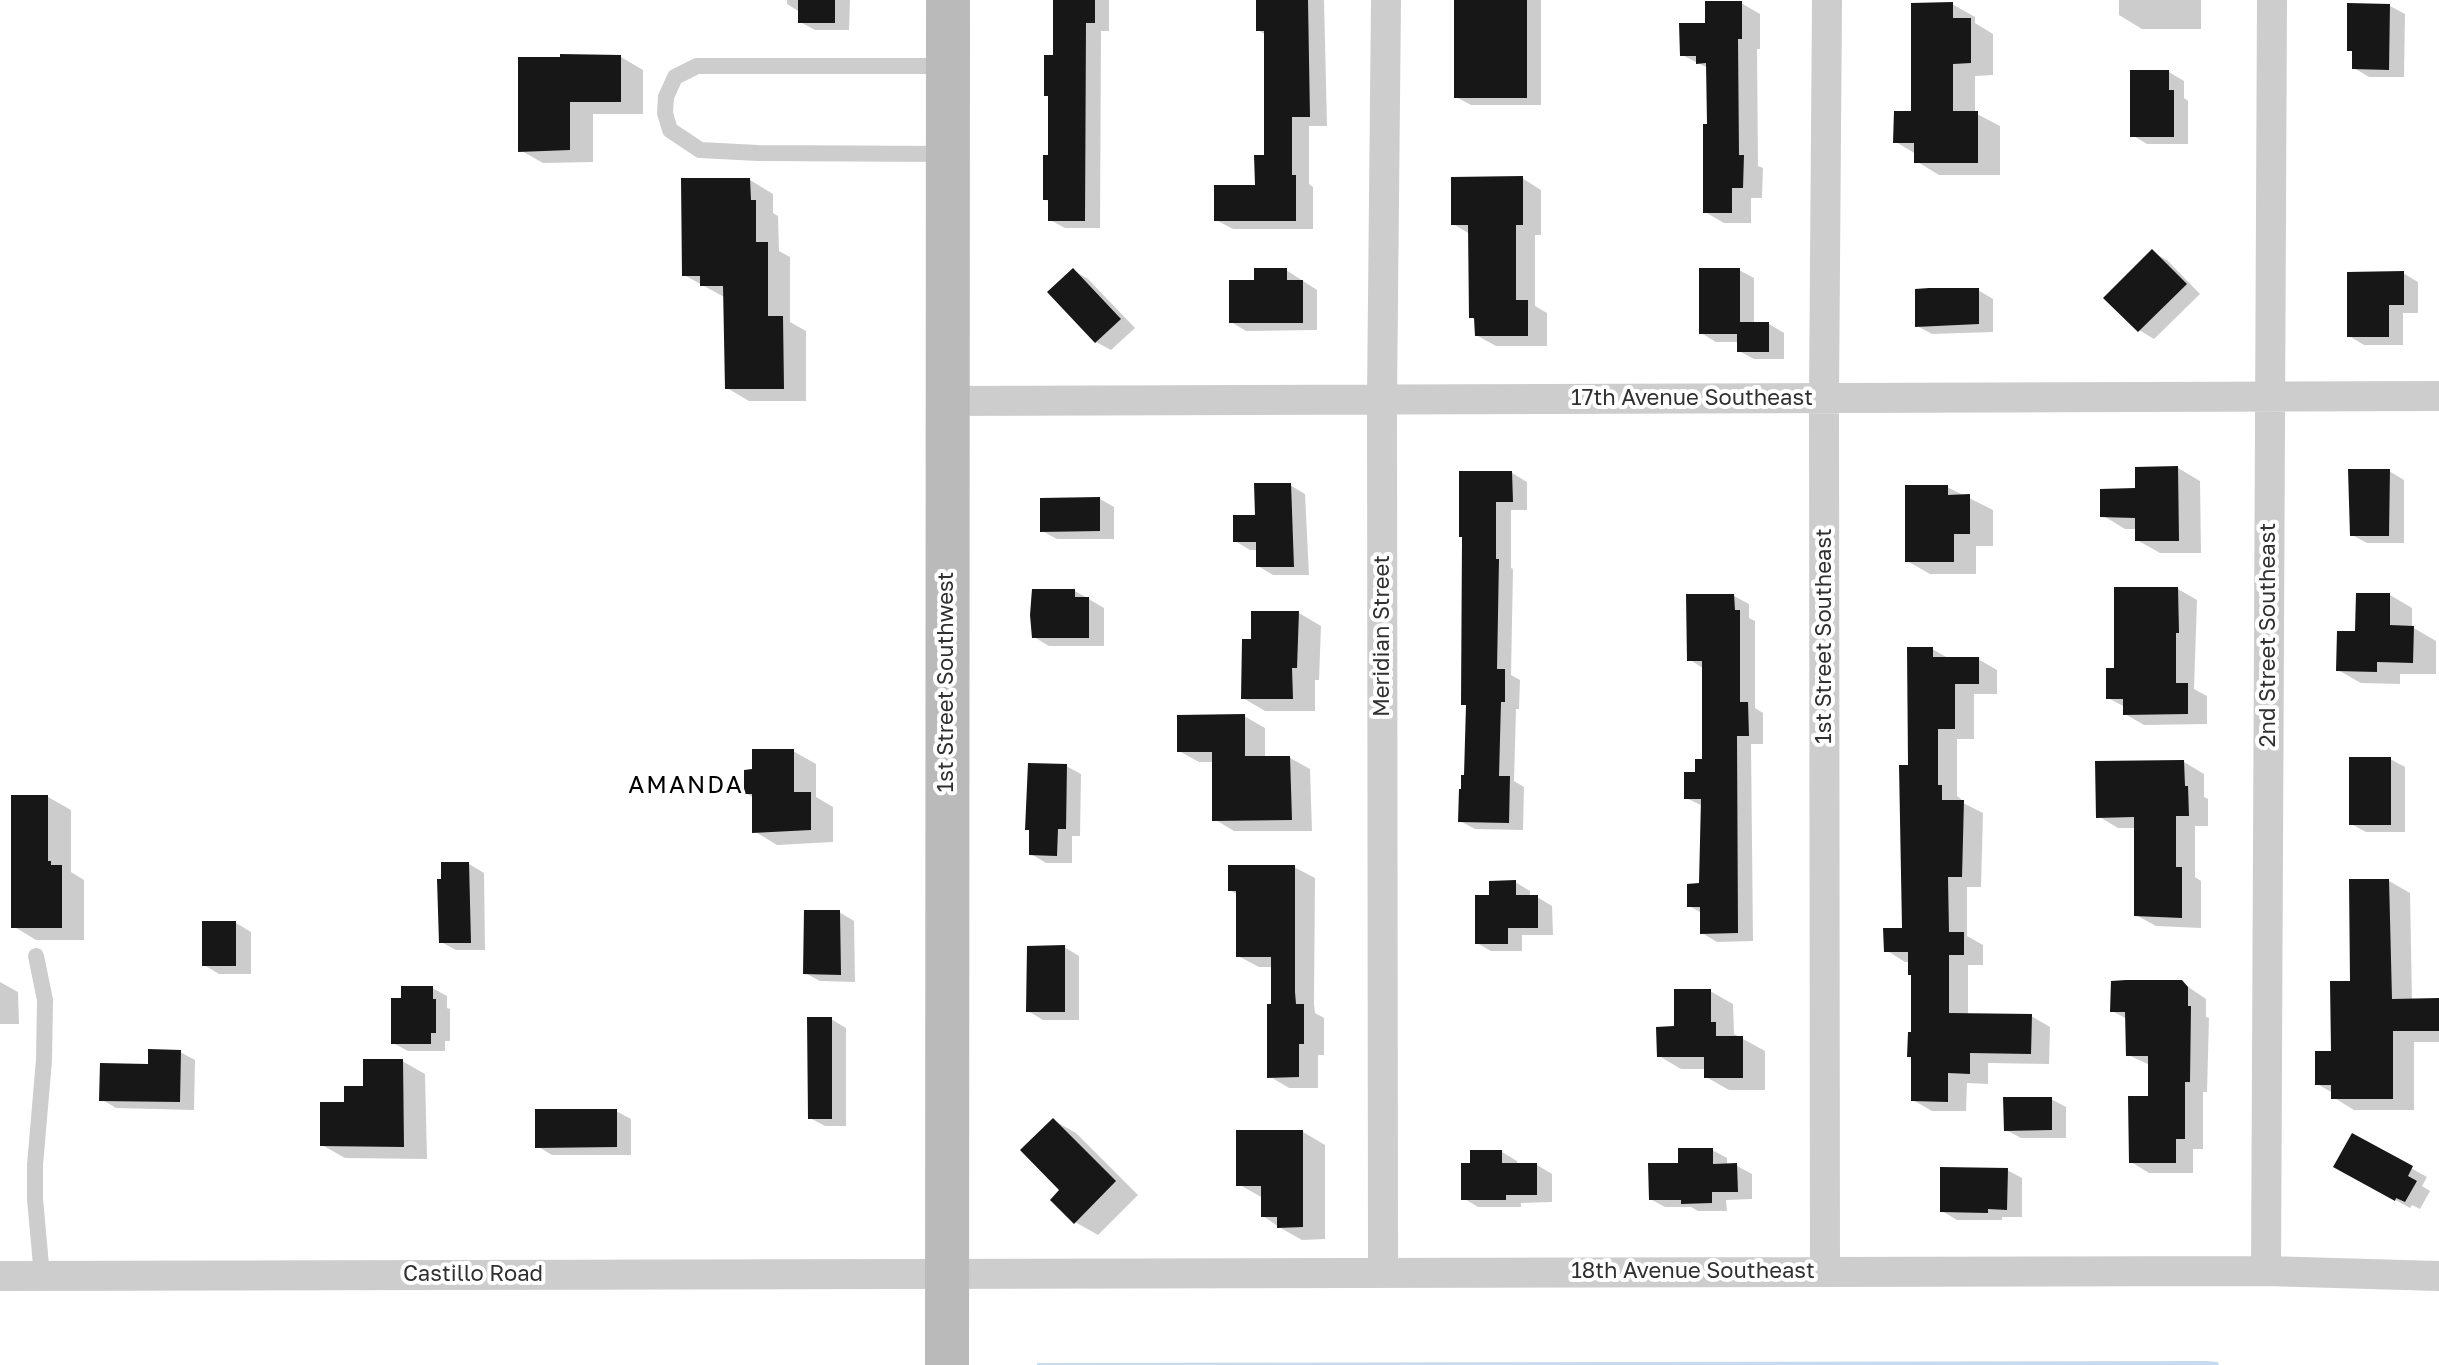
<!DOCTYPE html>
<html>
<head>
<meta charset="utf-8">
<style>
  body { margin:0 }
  canvas { display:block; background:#fff }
</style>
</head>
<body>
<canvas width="2439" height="1365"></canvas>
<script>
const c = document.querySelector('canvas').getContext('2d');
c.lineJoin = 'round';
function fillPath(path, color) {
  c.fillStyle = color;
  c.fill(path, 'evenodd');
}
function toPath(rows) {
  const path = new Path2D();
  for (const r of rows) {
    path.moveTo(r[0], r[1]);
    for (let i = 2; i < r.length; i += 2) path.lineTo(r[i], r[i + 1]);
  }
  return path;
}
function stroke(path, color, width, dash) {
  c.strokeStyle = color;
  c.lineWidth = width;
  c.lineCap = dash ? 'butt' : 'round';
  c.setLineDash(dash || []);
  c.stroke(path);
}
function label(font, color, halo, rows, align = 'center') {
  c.font = font + ' "Golos Text",sans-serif';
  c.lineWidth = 8;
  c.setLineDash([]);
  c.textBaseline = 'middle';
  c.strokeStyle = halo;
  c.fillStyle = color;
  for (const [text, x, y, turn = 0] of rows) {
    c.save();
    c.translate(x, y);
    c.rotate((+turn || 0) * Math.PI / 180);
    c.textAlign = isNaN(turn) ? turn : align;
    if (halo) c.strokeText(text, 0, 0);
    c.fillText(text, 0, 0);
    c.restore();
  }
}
fillPath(toPath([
  [2206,1361,2218,1362,2219,1365,1037,1365,1037,1363]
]), '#c9daee');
fillPath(toPath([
  [787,0,850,0,849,30,815,30,800,22,800,12,787,4],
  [1055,0,1109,0,1109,31,1101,31,1100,228,1065,228,1050,220,1050,202,1045,199,1055,57],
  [1258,0,1324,0,1327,126,1309,126,1309,184,1313,187,1313,229,1233,229,1216,220,1257,187,1266,157,1266,35,1258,30],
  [1456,0,1541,0,1541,105,1471,105,1456,97],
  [2119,0,2201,0,2201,29,2142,29,2119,15],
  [1741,3,1760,14,1760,49,1757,49,1758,166,1763,168,1762,198,1751,198,1751,223,1724,223,1705,212,1709,126,1708,68,1682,55],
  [1952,4,1975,17,1975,23,1993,34,1993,75,1975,76,1975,113,2000,126,2000,175,1939,175,1916,161,1916,154,1896,142,1913,113],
  [2390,6,2405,14,2404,77,2369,77,2354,68,2354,52,2349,50],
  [621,57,643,70,643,114,593,114,593,162,543,163,520,150,520,59],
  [2169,72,2184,81,2184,98,2188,101,2188,144,2147,144,2132,135],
  [1522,178,1541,190,1541,235,1535,235,1535,306,1547,313,1547,346,1496,346,1476,335,1476,320,1471,317,1470,234,1453,224],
  [750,180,773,194,773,213,778,216,779,251,790,257,790,322,806,331,806,401,749,401,727,388,726,298,684,275],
  [2152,252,2167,260,2200,294,2154,339,2139,330],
  [1073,270,1088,279,1135,328,1111,350,1096,342],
  [1286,270,1317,290,1317,330,1246,331,1231,322,1256,282],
  [1739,270,1754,278,1754,324,1769,324,1784,333,1784,359,1754,359,1739,351,1739,342,1716,342,1701,333],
  [2403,273,2418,282,2418,313,2403,313,2403,345,2364,345,2349,336],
  [1978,290,1993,299,1993,332,1932,334,1917,326],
  [2178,468,2200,481,2201,553,2160,553,2137,540,2137,529,2125,529,2102,515,2137,490],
  [2389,471,2404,480,2404,543,2367,543,2352,535],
  [1512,473,1527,482,1527,510,1511,510,1511,568,1513,569,1511,675,1520,680,1519,709,1516,709,1514,781,1524,787,1523,830,1475,829,1460,821,1466,778,1468,706,1463,704,1464,537],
  [1290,485,1305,494,1309,575,1273,575,1258,566,1258,550,1250,550,1235,541],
  [1947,487,1993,510,1993,546,1976,546,1976,574,1930,574,1907,561],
  [1100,499,1114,507,1114,539,1057,539,1042,531],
  [2178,589,2197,600,2194,689,2207,696,2207,724,2144,725,2125,714,2125,707,2108,698,2116,670],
  [1075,591,1104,608,1104,646,1049,646,1034,637],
  [2390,595,2412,608,2412,627,2436,641,2436,674,2400,674,2400,684,2361,683,2338,670,2357,633],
  [1734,596,1749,604,1749,618,1755,621,1755,708,1763,713,1763,744,1751,744,1753,941,1717,942,1702,933,1702,913,1689,906,1701,885,1703,806,1686,798,1704,761,1704,669,1689,659],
  [1299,613,1321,626,1319,680,1315,680,1315,711,1265,711,1243,698,1253,641],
  [1932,649,1950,659,1978,659,1997,670,1997,694,1974,694,1974,739,1957,739,1957,796,1961,799,1961,802,1983,813,1981,887,1967,887,1967,936,1983,945,1983,965,1968,965,1968,1015,2031,1016,2050,1027,2049,1064,1988,1063,1988,1084,1967,1083,1966,1111,1932,1111,1913,1100,1913,976,1910,962,1905,962,1886,950,1904,930,1910,767],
  [1244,716,1265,728,1265,758,1290,758,1310,769,1312,831,1234,831,1214,819,1214,762,1199,762,1179,751],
  [793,751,816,764,816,797,833,807,833,842,777,845,754,831,754,798,746,793,754,771],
  [2390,759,2405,767,2405,832,2366,832,2351,824],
  [2184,762,2204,774,2204,797,2208,799,2208,826,2195,826,2195,877,2201,881,2201,928,2156,926,2136,915,2136,828,2118,828,2098,816],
  [1066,766,1081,774,1080,836,1072,836,1072,863,1046,863,1031,854],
  [48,797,71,810,71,872,84,880,84,940,36,940,13,926],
  [469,864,484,873,485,950,456,950,441,942],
  [1294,867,1315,878,1314,1004,1315,1013,1324,1018,1324,1055,1318,1055,1318,1088,1289,1088,1269,1076,1273,967,1259,967,1238,956,1238,895,1230,890],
  [2389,881,2410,893,2412,1001,2439,1000,2439,1042,2414,1042,2414,1110,2354,1110,2333,1097,2333,1093,2317,1084,2333,1053,2352,983],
  [1515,882,1530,891,1530,897,1537,897,1552,906,1553,935,1522,935,1522,951,1491,951,1477,943,1491,897],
  [839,912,854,921,855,982,820,981,805,973],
  [236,923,251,932,251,974,219,974,204,965],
  [1064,947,1079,956,1079,1020,1043,1020,1028,1011],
  [0,982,18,992,19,1024,0,1024],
  [2181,982,2206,999,2206,1017,2209,1018,2207,1092,2203,1092,2203,1149,2193,1149,2193,1173,2149,1173,2131,1162,2150,1098,2150,1065,2128,1055,2127,1019,2112,1011],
  [432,988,447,996,447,1008,450,1009,450,1041,445,1041,445,1051,408,1051,393,1043],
  [1710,991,1733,1004,1734,1034,1765,1051,1765,1090,1729,1090,1706,1077,1706,1069,1681,1069,1659,1056,1676,1028],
  [831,1019,846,1028,846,1126,825,1126,810,1118],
  [180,1052,195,1060,194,1110,116,1108,101,1099,150,1066],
  [402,1061,425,1074,427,1159,345,1158,322,1145,346,1104],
  [2051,1099,2066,1107,2066,1138,2021,1138,2006,1130],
  [616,1111,631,1119,631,1155,552,1155,537,1146],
  [1053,1120,1076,1133,1138,1195,1098,1235,1075,1222,1062,1190],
  [1303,1132,1325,1145,1325,1239,1302,1240,1279,1227,1263,1216,1263,1198,1238,1184],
  [2353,1136,2427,1177,2422,1186,2430,1191,2420,1209,2412,1205,2410,1208,2336,1167],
  [1712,1150,1727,1158,1727,1166,1737,1166,1752,1174,1752,1199,1726,1200,1727,1211,1698,1211,1691,1207,1665,1207,1650,1199,1680,1165],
  [1502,1152,1517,1161,1517,1165,1537,1165,1552,1174,1552,1202,1521,1203,1521,1207,1478,1207,1463,1198,1472,1165],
  [2007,1170,2022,1178,2022,1217,2002,1217,2002,1220,1957,1220,1942,1211]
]), '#0003');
fillPath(toPath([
  [798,0,835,0,835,23,798,23],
  [1053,0,1095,0,1095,23,1086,23,1085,221,1048,221,1048,200,1043,200,1043,155,1048,155,1048,96,1044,96,1044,55,1053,55],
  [1256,0,1308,0,1310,117,1292,117,1292,175,1296,175,1296,221,1214,221,1214,185,1255,185,1254,155,1264,155,1264,31,1256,31],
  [1454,0,1527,0,1527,98,1454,98],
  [1705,1,1742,1,1742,39,1738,39,1739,155,1744,155,1743,188,1732,188,1732,213,1703,213,1703,124,1707,124,1706,63,1696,64,1696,56,1680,56,1679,23,1705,23],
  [1953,2,1953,18,1971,18,1971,63,1953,64,1953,111,1978,111,1978,163,1914,163,1914,143,1893,143,1894,111,1911,111,1911,3],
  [2347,3,2390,4,2389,70,2352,69,2352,51,2347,51],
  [560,54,621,55,621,102,570,102,570,150,518,152,518,57,560,57],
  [2130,70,2169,70,2169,90,2174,90,2174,137,2130,137],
  [1523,176,1523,225,1516,225,1516,300,1528,300,1528,336,1475,336,1474,318,1469,318,1468,225,1451,225,1451,177],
  [681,178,750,178,751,200,756,200,756,242,768,242,768,316,783,316,784,389,725,389,723,286,700,286,700,276,682,276],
  [2152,249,2187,284,2138,332,2103,298],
  [1073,268,1121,319,1095,343,1047,292],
  [1254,268,1287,268,1287,280,1303,280,1303,323,1229,323,1229,280,1254,280],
  [1699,268,1740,268,1740,322,1769,322,1769,352,1737,352,1737,334,1699,334],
  [2404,271,2404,305,2389,305,2389,337,2347,337,2347,272],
  [1929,288,1979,288,1979,324,1915,327,1915,289],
  [2178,466,2179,541,2135,541,2135,518,2100,517,2100,489,2135,488,2135,467],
  [2348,469,2390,469,2389,536,2350,536],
  [1459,471,1512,471,1513,502,1496,502,1496,559,1499,559,1497,669,1505,669,1505,702,1501,702,1499,776,1510,776,1509,823,1458,822,1459,789,1461,789,1461,775,1464,775,1466,705,1461,705,1462,537,1459,537],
  [1254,483,1291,483,1294,567,1256,567,1256,542,1233,542,1233,515,1255,515],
  [1905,485,1948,485,1948,495,1970,494,1970,534,1954,534,1954,562,1905,562],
  [1100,497,1100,531,1040,532,1040,498],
  [2114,587,2178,587,2179,633,2176,633,2176,683,2188,683,2188,714,2123,715,2123,699,2106,699,2106,668,2114,668],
  [1032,589,1075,589,1075,597,1089,597,1089,638,1032,638,1030,615],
  [2356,593,2390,593,2390,625,2414,626,2413,663,2377,662,2377,672,2336,671,2337,631,2355,631],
  [1686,594,1734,594,1735,610,1740,610,1740,702,1748,702,1749,736,1737,736,1738,933,1700,934,1700,907,1687,907,1687,884,1699,883,1701,799,1684,799,1684,772,1695,772,1695,759,1702,759,1702,661,1687,661],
  [1251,611,1299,611,1297,668,1292,668,1293,699,1241,699,1242,639,1251,639],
  [1907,647,1933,647,1933,657,1979,657,1979,684,1955,684,1955,729,1938,729,1938,785,1942,785,1942,800,1964,800,1962,877,1948,877,1949,932,1964,932,1964,955,1949,955,1949,1013,2032,1014,2031,1054,1970,1053,1970,1074,1948,1073,1948,1102,1911,1101,1911,1057,1907,1057,1908,1032,1911,1032,1911,975,1908,975,1908,952,1884,952,1883,928,1902,928,1899,765,1908,765],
  [1245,714,1245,756,1290,756,1292,820,1212,821,1212,752,1177,752,1177,715],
  [752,749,794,749,794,792,811,792,811,830,752,833,752,794,744,794,744,770,752,769],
  [2349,757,2391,757,2391,825,2349,825],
  [2184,760,2185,786,2188,786,2189,816,2176,816,2176,867,2182,867,2182,918,2134,916,2134,817,2096,818,2095,761],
  [1028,763,1067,764,1066,829,1058,829,1057,856,1029,855,1029,830,1025,830],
  [11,795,48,795,48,861,51,861,51,865,62,865,62,928,11,928],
  [441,862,469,862,471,943,439,943,437,879,441,879],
  [1228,865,1295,865,1295,992,1296,1004,1304,1004,1304,1044,1299,1044,1299,1077,1267,1078,1267,1004,1271,1004,1271,957,1236,957,1236,891,1228,891],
  [2349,879,2389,879,2392,999,2439,998,2439,1031,2393,1031,2393,1099,2331,1099,2331,1085,2315,1085,2315,1051,2331,1051,2330,981,2350,981],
  [1516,880,1516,895,1538,895,1538,928,1508,928,1508,944,1475,944,1475,895,1489,895,1489,881],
  [804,910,840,910,841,975,803,974],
  [202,921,236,921,236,966,202,966],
  [1065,945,1065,1012,1026,1012,1027,946],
  [2126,980,2182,980,2188,987,2188,1006,2191,1006,2190,1082,2185,1082,2185,1139,2176,1139,2176,1163,2129,1163,2128,1096,2148,1096,2148,1056,2126,1056,2125,1012,2110,1012,2111,981],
  [401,986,433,986,433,999,436,999,436,1033,431,1033,431,1044,391,1044,391,998,401,998],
  [1674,989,1711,989,1711,1022,1716,1022,1716,1036,1743,1036,1743,1078,1704,1078,1704,1057,1657,1057,1656,1027,1674,1026],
  [807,1017,832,1017,832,1119,808,1119],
  [148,1049,181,1050,180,1102,99,1101,100,1063,148,1064],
  [363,1059,403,1059,404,1147,320,1146,320,1102,344,1102,344,1086,363,1086],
  [2003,1097,2052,1097,2052,1130,2004,1131],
  [535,1109,617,1109,617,1147,535,1148],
  [1053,1118,1116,1181,1074,1224,1050,1200,1059,1190,1020,1150],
  [1236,1130,1303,1130,1303,1227,1277,1228,1277,1217,1261,1217,1261,1186,1236,1186],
  [2352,1133,2413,1166,2408,1176,2417,1181,2405,1202,2396,1198,2395,1201,2333,1167],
  [1678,1148,1713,1148,1713,1164,1737,1163,1738,1192,1712,1192,1712,1203,1681,1204,1681,1200,1649,1200,1648,1163,1678,1163],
  [1470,1150,1502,1150,1502,1163,1537,1163,1537,1195,1506,1195,1506,1200,1461,1200,1461,1163,1470,1163],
  [1940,1167,2008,1168,2007,1210,1988,1209,1988,1213,1940,1212]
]), '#171717');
stroke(toPath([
  [946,66,697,66,675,77,666,97,665,113,670,130,700,150,758,153,947,154],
  [36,956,45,1000,44,1060,35,1165,35,1199,42,1276]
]), '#cdcdcd', 16);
stroke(toPath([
  [946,401,2439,396],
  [1825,1271,1824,397,1827,0],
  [2266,1271,2272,0],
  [1383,1272,1382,399,1386,0],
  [0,1276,2266,1271,2439,1276]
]), '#cdcdcd', 30);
stroke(toPath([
  [947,1365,948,0]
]), '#bababa', 44);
label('22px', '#303030', '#fff', [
  ["17th Avenue Southeast",1692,398],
  ["2nd Street Southeast",2268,635,-90],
  ["Meridian Street",1382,636,-90],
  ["1st Street Southeast",1824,636,-90],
  ["1st Street Southwest",946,682,-90],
  ["18th Avenue Southeast",1693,1271],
  ["Castillo Road",473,1274]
]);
c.letterSpacing = '2px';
label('24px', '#000', '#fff', [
  ["AMANDA",686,785]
]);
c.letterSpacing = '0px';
</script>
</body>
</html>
